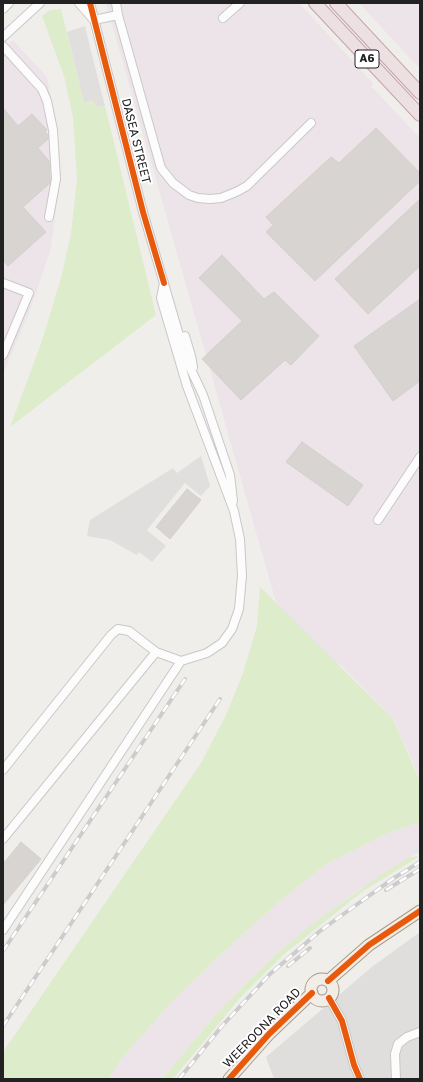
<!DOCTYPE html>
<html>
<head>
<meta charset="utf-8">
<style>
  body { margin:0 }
  #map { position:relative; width:423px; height:1082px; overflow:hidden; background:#f0eeeb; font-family:"Golos Text",sans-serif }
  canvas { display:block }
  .frame { position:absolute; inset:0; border:4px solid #222; pointer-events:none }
</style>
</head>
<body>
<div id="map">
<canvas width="423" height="1082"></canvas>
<div class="frame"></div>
</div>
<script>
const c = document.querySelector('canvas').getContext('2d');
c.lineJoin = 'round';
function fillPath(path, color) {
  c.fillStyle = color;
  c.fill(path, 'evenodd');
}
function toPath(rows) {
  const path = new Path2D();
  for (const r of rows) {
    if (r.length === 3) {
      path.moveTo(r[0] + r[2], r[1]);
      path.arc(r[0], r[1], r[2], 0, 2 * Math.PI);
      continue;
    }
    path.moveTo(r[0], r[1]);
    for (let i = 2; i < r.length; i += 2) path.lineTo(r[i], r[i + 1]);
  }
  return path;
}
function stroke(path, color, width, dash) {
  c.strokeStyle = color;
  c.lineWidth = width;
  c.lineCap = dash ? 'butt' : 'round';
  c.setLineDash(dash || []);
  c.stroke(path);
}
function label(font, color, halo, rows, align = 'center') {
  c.font = font + ' "Golos Text",sans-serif';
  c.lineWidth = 4;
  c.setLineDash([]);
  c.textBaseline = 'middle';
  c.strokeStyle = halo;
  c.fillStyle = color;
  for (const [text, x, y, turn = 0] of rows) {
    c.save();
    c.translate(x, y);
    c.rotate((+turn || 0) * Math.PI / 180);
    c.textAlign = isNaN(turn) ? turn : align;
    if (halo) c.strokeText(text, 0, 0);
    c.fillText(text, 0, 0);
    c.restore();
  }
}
fillPath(toPath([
  [420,932,420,1079,274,1079,266,1057,373,966]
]), '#dfdedc');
fillPath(toPath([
  [106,3,299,3,373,83,372,87,420,138,420,779,394,720,342,666,286,638],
  [359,3,420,3,420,69],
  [13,40,47,77,57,127,60,181,50,252,29,313,3,374,3,49],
  [420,822,420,852,410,857,354,893,284,947,245,984,212,1019,162,1079,109,1079,121,1059,172,1002,219,956,274,906,325,865,385,834]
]), '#ede4e9');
fillPath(toPath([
  [61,9,84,103,93,100,96,107,105,106,156,315,10,427,42,341,61,278,71,234,77,180,73,117,64,76,42,16,50,10],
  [260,587,393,719,420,781,420,822,385,834,325,865,274,906,219,956,172,1002,121,1059,109,1079,3,1079,3,1052,201,763,227,713,243,673,257,626],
  [420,856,362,892,283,955,240,998,173,1079,162,1079,212,1019,245,984,284,947,323,916,385,872,410,857]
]), '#ddeccb');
fillPath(toPath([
  [85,26,92,55,105,106,96,107,93,100,84,103,67,32],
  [201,456,210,486,201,496,185,483,147,530,166,546,152,562,139,552,137,555,110,540,87,536,90,520,173,468,177,473]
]), '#e0dfde');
const building = toPath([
  [3,108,18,126,32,114,47,130,45,132,48,135,48,139,38,148,49,161,50,179,50,183,23,207,46,232,8,266,3,260,3,108],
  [376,128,420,173,420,181,315,281,266,232,273,225,266,217,331,157,339,163,376,128],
  [420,199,420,266,368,314,335,279,420,199],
  [222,255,264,299,274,292,319,336,291,365,285,360,241,400,202,359,242,321,199,278,222,255],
  [420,299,420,381,393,401,354,346,420,299],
  [302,442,363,485,348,506,286,462,302,442],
  [187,489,201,500,170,539,156,527,187,489],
  [21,842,41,859,3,905,3,864,21,842]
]);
fillPath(building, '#d7d4d2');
stroke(building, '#d3d0cc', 1);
const minor = toPath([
  [79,3,93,19],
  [90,3,143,212,186,359,203,395,230,475,233,501],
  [3,9,9,3],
  [118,15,161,168,173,183,189,195,198,198,210,199,221,198,236,192,247,186,311,123],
  [223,18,240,3],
  [94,20,118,15,116,3],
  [3,37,40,3],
  [3,46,42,89,47,101,53,130,56,179,49,217],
  [3,283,29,293,3,355],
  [185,336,191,356,193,367],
  [378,520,420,457],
  [3,770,111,635,118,629,129,631,156,652],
  [3,839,156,652,181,661],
  [3,930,181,661,207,653,222,643,232,629,239,609,242,576,240,539,234,511,187,386,161,298,164,283],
  [329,998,342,1021,354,1065,360,1079],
  [396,1079,395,1054,398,1044,407,1037,420,1032]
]);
const major = toPath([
  [322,990,11],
  [328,981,369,945,420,911],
  [229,1079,269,1034,312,993]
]);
const highway = toPath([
  [315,3,420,115],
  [336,3,420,93]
]);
stroke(minor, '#c9c8c7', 10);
stroke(major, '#a79c86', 13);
stroke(highway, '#c5a2ac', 14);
stroke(minor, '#fdfcfc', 8);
stroke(major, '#f3ede7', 11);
stroke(highway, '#ece0e2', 12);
const rail = toPath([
  [386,890,420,869],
  [3,951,185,679],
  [288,966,310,948],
  [3,1026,220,699],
  [179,1079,222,1026,270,974,320,931,345,913,394,878,420,862]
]);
stroke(rail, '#ccc', 4);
stroke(rail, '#fff', 2.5, [8]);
stroke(toPath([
  [90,3,143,212,164,283],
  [328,981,369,945,420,911],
  [329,998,342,1021,354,1065,360,1079],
  [229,1079,269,1034,312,993]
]), '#e8590c', 6);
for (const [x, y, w] of [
  [367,59,24]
]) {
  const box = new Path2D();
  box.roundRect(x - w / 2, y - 9, w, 18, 3);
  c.fillStyle = '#fff';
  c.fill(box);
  stroke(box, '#222', 1);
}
label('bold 11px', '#222', null, [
  ["A6",367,59]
]);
label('12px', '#222', '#fff', [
  ["DASEA STREET",136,141,76],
  ["WEEROONA ROAD",262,1028,-46]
]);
</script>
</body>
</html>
